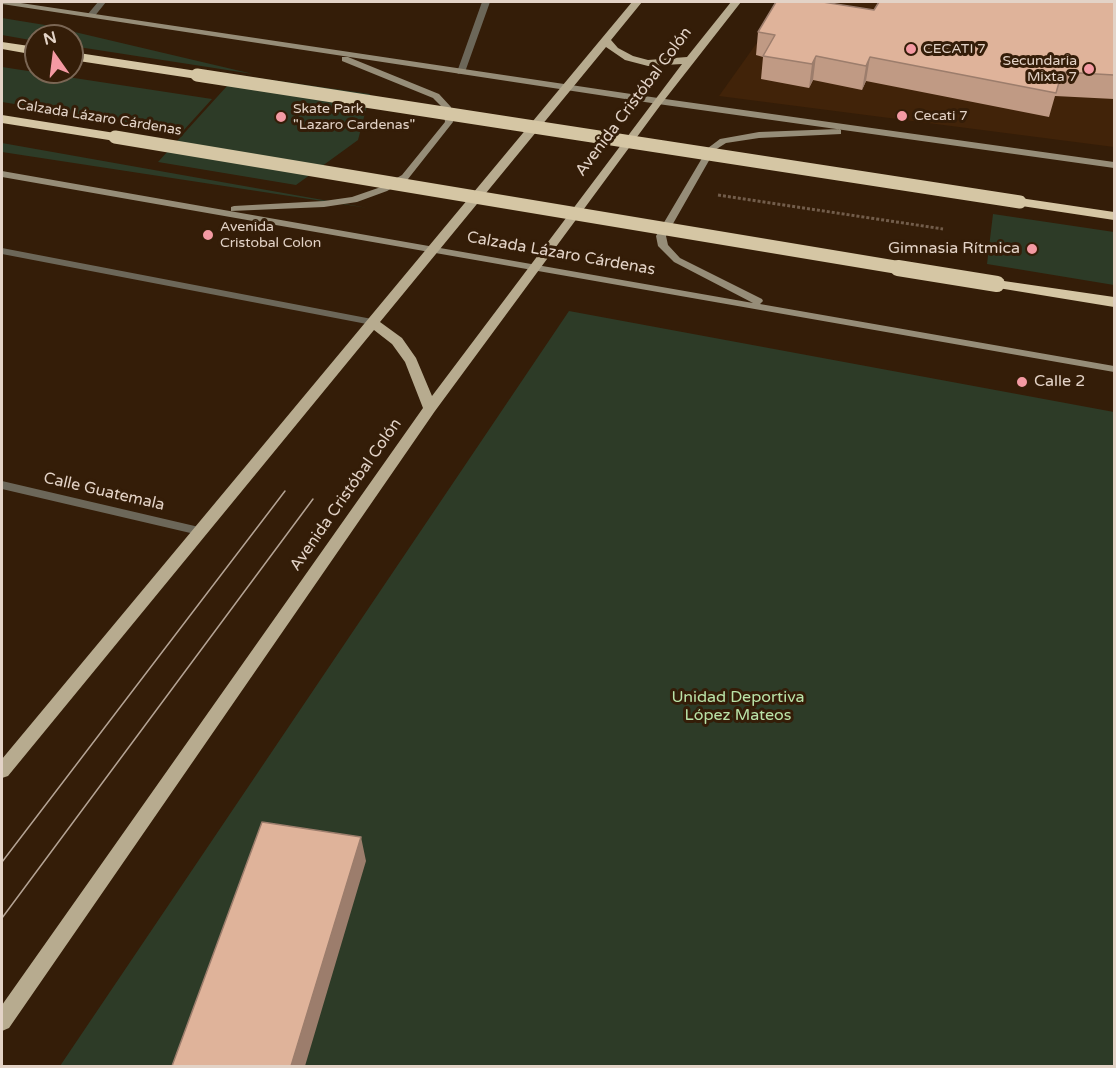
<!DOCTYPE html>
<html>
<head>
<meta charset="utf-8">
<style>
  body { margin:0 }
  #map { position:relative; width:1116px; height:1068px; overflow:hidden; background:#341d08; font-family:"Varela Round",sans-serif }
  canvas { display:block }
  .frame { position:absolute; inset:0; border:3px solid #e3d3c7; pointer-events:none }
  .north { position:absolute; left:24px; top:24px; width:60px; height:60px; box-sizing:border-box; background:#341d08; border:2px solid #7a6654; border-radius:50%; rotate:346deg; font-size:16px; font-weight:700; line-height:24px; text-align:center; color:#e3d3c7 }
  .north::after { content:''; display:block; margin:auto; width:21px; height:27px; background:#f49aa3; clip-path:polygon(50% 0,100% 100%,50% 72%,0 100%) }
</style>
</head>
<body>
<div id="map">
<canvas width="1116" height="1068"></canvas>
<div class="frame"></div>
<div class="north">N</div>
</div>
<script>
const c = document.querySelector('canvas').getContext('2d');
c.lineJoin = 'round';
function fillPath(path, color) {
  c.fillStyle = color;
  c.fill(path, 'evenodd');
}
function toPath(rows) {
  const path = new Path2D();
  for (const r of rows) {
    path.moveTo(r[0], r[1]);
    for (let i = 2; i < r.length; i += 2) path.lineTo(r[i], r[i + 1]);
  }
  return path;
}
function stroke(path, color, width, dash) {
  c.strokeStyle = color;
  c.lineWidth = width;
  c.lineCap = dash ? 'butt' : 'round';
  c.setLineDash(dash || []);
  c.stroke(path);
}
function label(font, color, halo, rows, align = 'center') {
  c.font = font + ' "Varela Round",sans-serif';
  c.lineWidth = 6;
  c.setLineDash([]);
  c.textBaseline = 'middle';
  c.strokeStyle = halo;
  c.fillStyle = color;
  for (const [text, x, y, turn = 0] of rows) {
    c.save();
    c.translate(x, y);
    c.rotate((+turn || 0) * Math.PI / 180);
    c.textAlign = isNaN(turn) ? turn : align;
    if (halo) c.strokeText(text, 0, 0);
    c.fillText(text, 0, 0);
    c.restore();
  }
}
fillPath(toPath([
  [786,2,1114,2,1114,147,719,96]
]), '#412309');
fillPath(toPath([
  [2,18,45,25,253,74,72,46,72,36,36,36,36,41,2,35],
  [2,67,212,99,183,131,2,102],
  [237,75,370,94,358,140,296,185,158,162],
  [2,143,368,208,2,152],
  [993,214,1114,232,1114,285,987,264],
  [569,311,1114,412,1114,1066,60,1066]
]), '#2d3b27');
stroke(toPath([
  [718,195,943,229]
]), '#725d4b', 3, [3, 2]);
fillPath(toPath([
  [2,248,372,319,377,322,372,325,2,254,2,248]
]), '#6c6759');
fillPath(toPath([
  [98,2,106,2,94,17,88,17,87,15,98,2],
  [482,2,490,2,465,72,458,74,457,72,482,2],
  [2,481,199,527,205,531,199,535,2,489,2,481]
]), '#6c6759');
fillPath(toPath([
  [2,2,14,2,658,98,1114,162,1114,168,658,104,2,4,2,2],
  [342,57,348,57,439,94,451,107,453,122,408,179,387,191,357,202,324,207,231,211,231,207,234,206,324,201,352,197,381,187,402,175,445,122,443,108,433,98,342,61,342,57],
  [838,129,841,130,841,134,759,138,726,143,715,150,666,236,668,245,680,258,762,299,763,301,760,304,1114,366,1114,372,2,177,2,171,753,303,674,262,658,246,656,236,708,148,720,139,759,132,838,129]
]), '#968d78');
fillPath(toPath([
  [632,2,642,2,611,40,618,48,633,56,648,60,687,57,731,2,741,2,662,103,435,411,9,1028,2,1031,2,1005,423,408,405,362,392,344,374,330,8,776,2,778,2,759,632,2],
  [606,47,625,60,648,66,682,64,432,396,416,358,402,338,380,322,606,47]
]), '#b7ab8f');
fillPath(toPath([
  [2,42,36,47,36,55,2,49,2,42],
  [72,52,197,71,203,75,197,79,72,60,72,52],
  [2,115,115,133,122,137,115,141,2,123,2,115],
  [1020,198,1114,212,1114,220,1015,205,1013,202,1020,198],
  [997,280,1114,297,1114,307,992,287,990,284,992,281,997,280]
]), '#d5c6a4');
stroke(toPath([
  [2,862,285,491],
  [2,918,313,499]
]), '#b4a394', 1.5);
stroke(toPath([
  [197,75,1020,202],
  [115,137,907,269]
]), '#d5c6a4', 13);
stroke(toPath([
  [898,268,997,284]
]), '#d5c6a4', 16);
fillPath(toPath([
  [1114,2,1114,99,1055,96,1049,117,866,81,862,90,813,80,809,88,761,79,763,57,756,55,758,32,874,10]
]), '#c09a84');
fillPath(toPath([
  [816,56,813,80,809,88,812,64],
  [870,57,866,81,862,90,866,66],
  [361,837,366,861,305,1066,291,1066]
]), '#9c7d6c');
const building = toPath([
  [776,2,823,2,874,10,879,2,1114,2,1114,75,1062,72,1056,93,870,57,866,66,816,56,812,64,763,56,775,35,758,32,776,2],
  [262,822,361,837,291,1066,172,1066,262,822]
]);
fillPath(building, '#dfb39a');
stroke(building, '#9c7d6c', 1.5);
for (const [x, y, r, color] of [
  [911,49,6,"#f49aa3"],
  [1089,69,6,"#f49aa3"],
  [902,116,6,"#f49aa3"],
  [281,117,6,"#f49aa3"],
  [208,235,6,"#f49aa3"],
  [1032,249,6,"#f49aa3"],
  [1022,382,6,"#f49aa3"]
]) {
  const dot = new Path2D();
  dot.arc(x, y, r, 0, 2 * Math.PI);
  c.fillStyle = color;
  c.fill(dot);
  stroke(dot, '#341d08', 2);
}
label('14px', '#e3d3c7', '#341d08', [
  ["CECATI 7",923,49],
  ["Secundaria",1077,61,"right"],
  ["Mixta 7",1077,77,"right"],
  ["Skate Park",293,109],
  ["\"Lazaro Cardenas\"",293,125],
  ["Cecati 7",914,116],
  ["Avenida",220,227],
  ["Cristobal Colon",220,243]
], 'left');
label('14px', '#e3d3c7', '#341d08', [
  ["Calzada Lázaro Cárdenas",99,118,9]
]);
label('16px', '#e3d3c7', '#341d08', [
  ["Avenida Cristóbal Colón",634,102,-53],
  ["Calzada Lázaro Cárdenas",561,254,10],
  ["Calle Guatemala",104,492,13],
  ["Avenida Cristóbal Colón",346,495,-55]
]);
label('16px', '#e3d3c7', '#341d08', [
  ["Gimnasia Rítmica",1020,249],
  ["Calle 2",1034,382,"left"]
], 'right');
label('16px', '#bae3a8', '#341d08', [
  ["Unidad Deportiva",738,698],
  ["López Mateos",738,716]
]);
</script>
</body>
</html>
